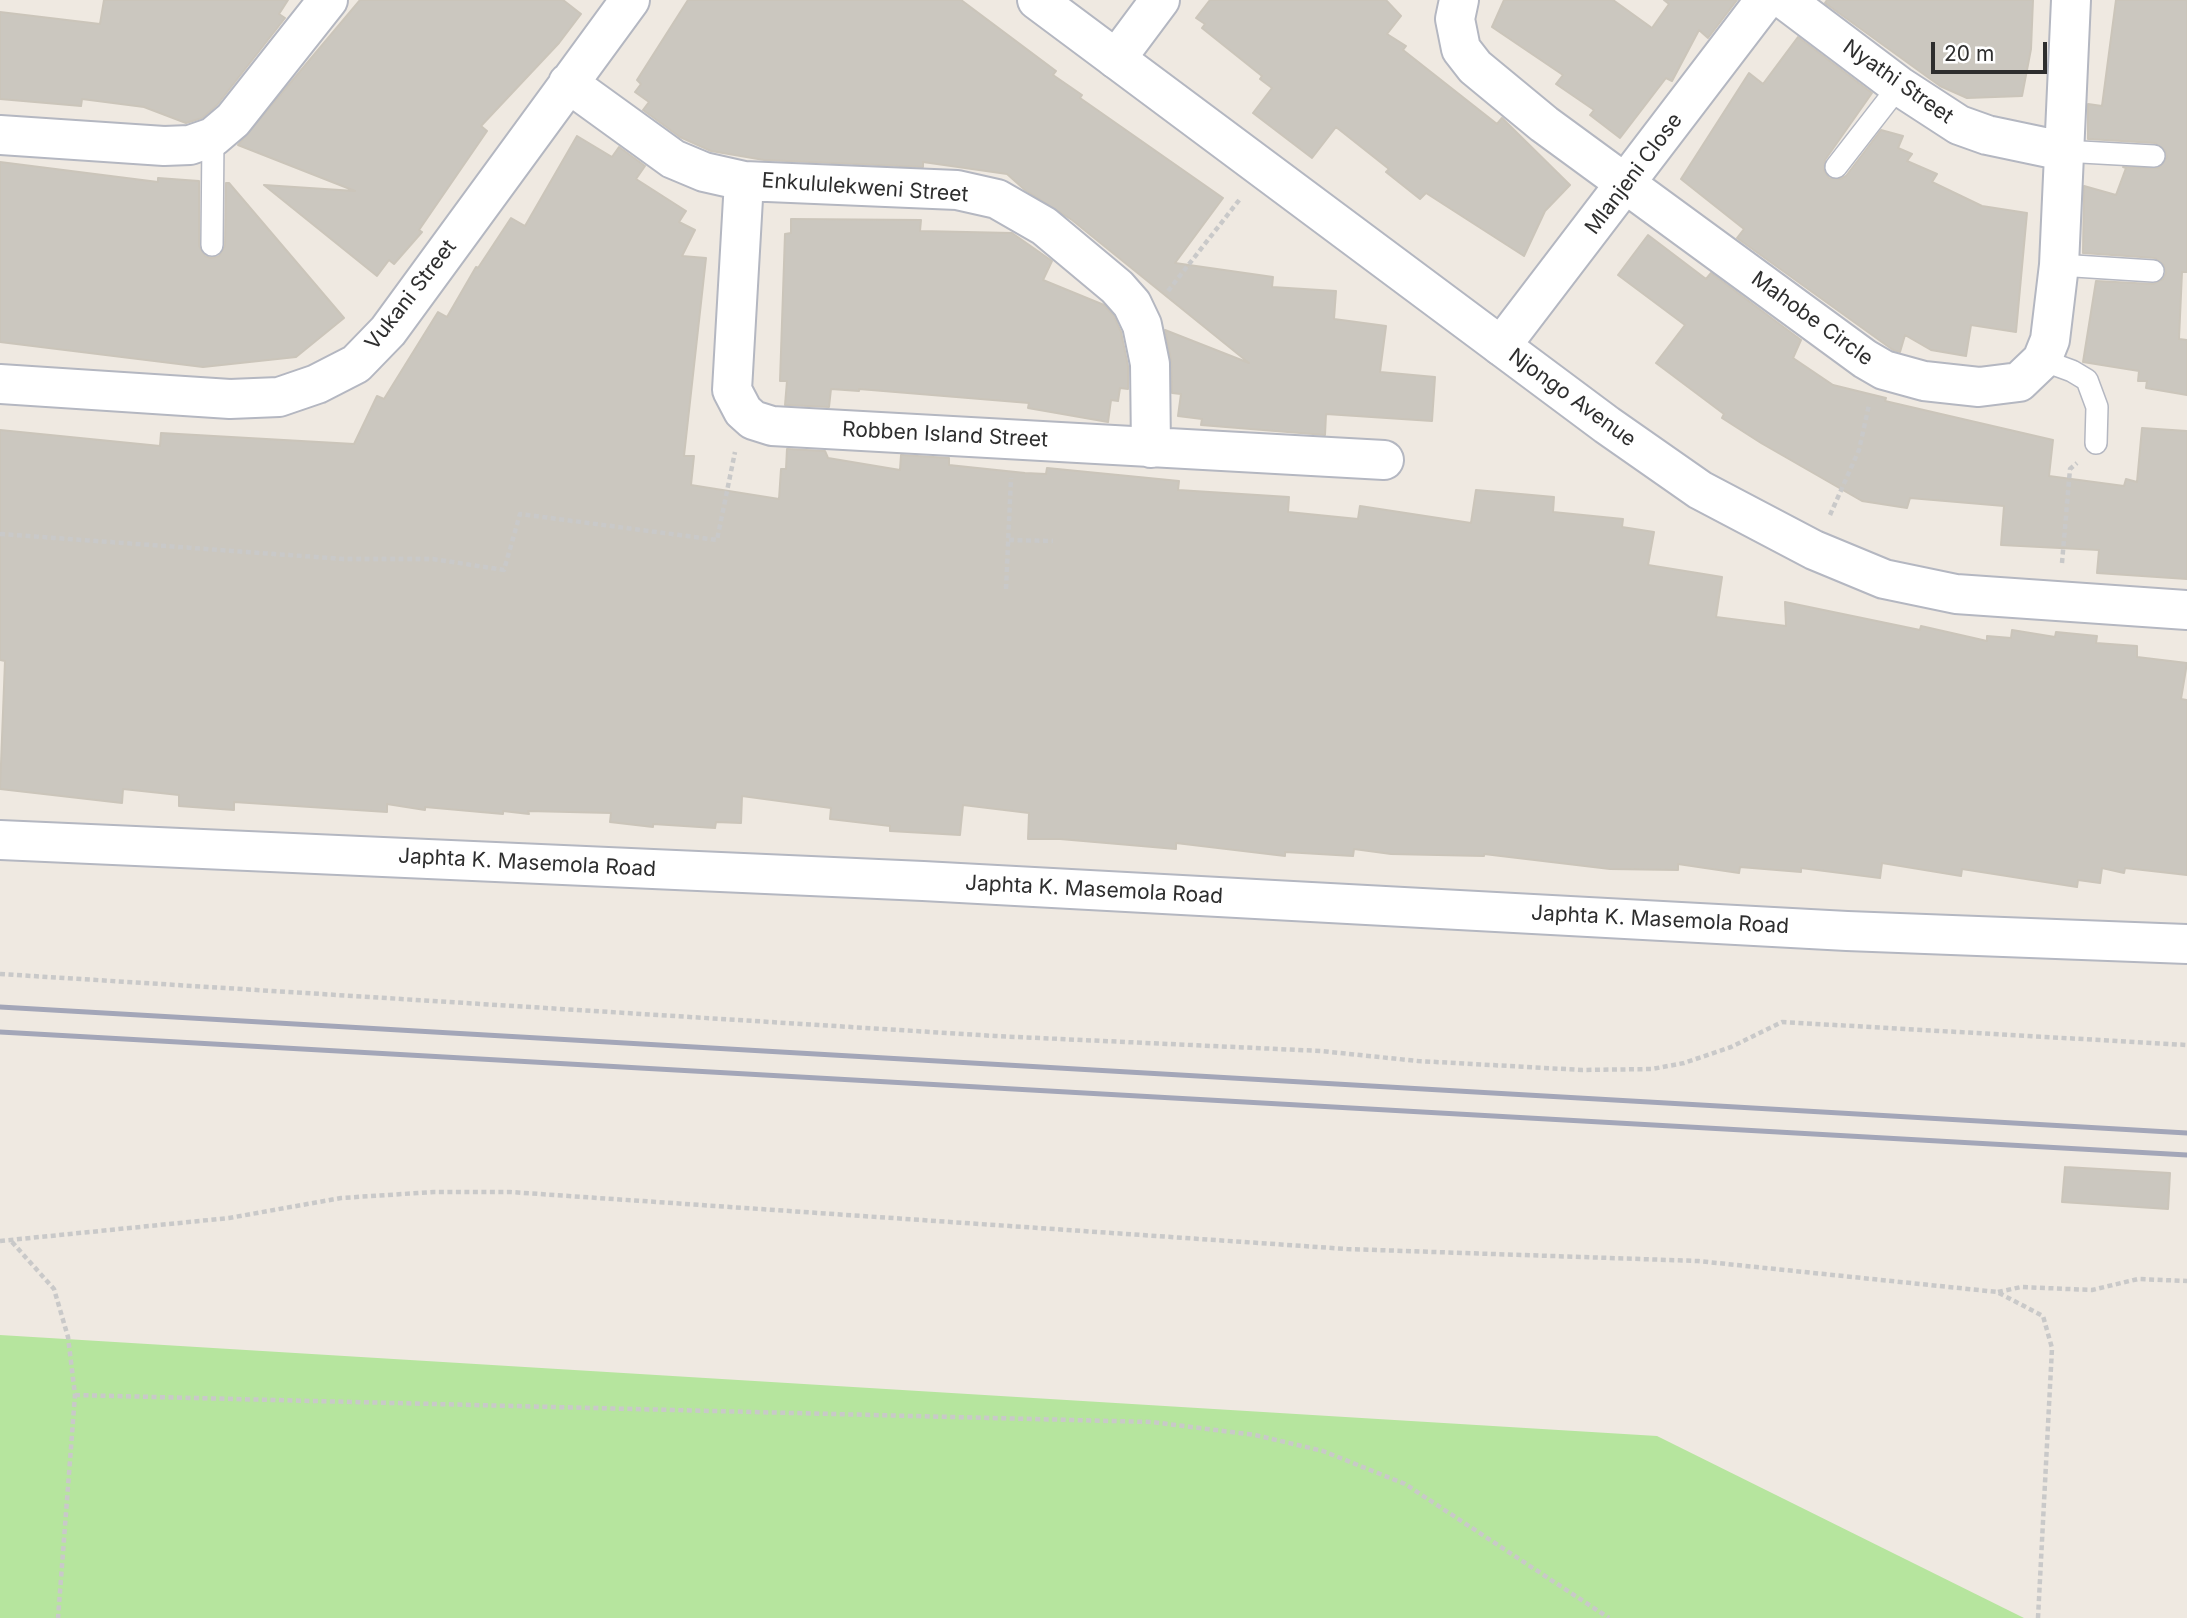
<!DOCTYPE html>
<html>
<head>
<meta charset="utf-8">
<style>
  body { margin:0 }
  #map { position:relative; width:2187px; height:1618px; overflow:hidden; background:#efe9e1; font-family:Inter,sans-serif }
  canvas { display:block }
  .scale { position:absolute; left:1931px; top:42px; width:116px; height:32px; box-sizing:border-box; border:4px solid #2e2e2e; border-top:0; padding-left:9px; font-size:21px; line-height:24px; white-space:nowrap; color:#2e2e2e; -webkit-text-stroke:5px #fff; paint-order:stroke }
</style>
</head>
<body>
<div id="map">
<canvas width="2187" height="1618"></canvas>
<div class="scale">20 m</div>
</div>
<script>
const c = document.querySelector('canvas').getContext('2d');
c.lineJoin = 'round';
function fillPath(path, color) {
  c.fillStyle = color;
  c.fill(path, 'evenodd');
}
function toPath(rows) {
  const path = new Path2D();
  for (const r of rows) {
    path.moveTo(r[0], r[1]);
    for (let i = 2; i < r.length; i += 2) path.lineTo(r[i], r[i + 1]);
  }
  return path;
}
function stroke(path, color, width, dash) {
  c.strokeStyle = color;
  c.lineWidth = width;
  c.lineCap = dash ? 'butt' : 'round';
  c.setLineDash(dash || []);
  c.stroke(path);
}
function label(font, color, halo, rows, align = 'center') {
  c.font = font + ' Inter,sans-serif';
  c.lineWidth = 6;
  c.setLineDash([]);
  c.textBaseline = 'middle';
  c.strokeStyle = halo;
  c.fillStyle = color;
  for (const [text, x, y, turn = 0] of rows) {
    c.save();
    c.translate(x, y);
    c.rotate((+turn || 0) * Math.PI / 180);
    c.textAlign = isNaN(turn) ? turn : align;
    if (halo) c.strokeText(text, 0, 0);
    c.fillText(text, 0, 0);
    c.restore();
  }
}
fillPath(toPath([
  [0,1335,1657,1436,2024,1618,0,1618]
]), '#b6e59e');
const building = toPath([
  [104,0,288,0,279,14,285,18,217,105,202,118,186,123,144,107,82,99,81,106,0,99,0,12,100,24,104,0],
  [360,0,563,0,581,14,559,43,481,126,487,131,419,230,422,232,394,264,389,260,377,276,264,185,355,191,238,145,360,0],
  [688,0,961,0,1056,71,1053,75,1082,95,1080,98,1223,198,1175,263,1273,277,1272,287,1336,291,1334,319,1386,326,1380,372,1435,377,1432,421,1326,414,1325,435,1201,425,1202,419,1178,416,1181,394,1172,393,1171,360,1165,330,1249,363,1072,220,1025,190,1007,174,923,162,923,167,764,160,711,151,680,137,643,110,649,102,635,92,641,84,637,80,688,0],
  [1210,0,1386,0,1401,16,1387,34,1406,46,1403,50,1497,124,1502,118,1505,121,1570,185,1545,211,1524,256,1426,193,1420,199,1386,172,1389,169,1336,127,1312,158,1253,113,1272,88,1260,79,1262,76,1202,28,1205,24,1196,18,1210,0],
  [1504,0,1613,0,1652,28,1669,4,1664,0,1737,0,1708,38,1699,30,1672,81,1666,78,1620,138,1590,115,1594,110,1556,84,1563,75,1492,27,1504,0],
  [1827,0,2033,0,2031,49,2022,96,1967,98,1940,86,1825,3,1827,0],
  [2116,0,2187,0,2187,272,2182,272,2179,339,2187,340,2187,395,2146,388,2147,381,2138,381,2139,371,2083,362,2096,281,2153,284,2163,279,2166,273,2164,265,2155,258,2083,253,2084,186,2116,195,2126,168,2123,167,2159,168,2167,157,2165,150,2155,143,2088,139,2088,104,2102,106,2116,0],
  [1798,37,1872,93,1825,160,1824,171,1829,178,1840,179,1846,176,1881,130,1903,136,1898,148,1912,154,1907,161,1937,174,1932,182,1982,206,2027,213,2016,332,1971,325,1966,356,1931,350,1905,335,1900,352,1893,350,1737,238,1744,229,1681,179,1749,73,1763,84,1798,37],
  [577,136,612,157,619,147,645,166,636,179,686,211,679,222,695,230,682,256,706,258,684,456,694,456,691,485,779,499,781,469,786,469,787,449,825,451,828,458,900,470,901,455,949,458,949,465,1025,473,1046,474,1047,468,1179,481,1178,490,1289,497,1288,512,1358,519,1360,506,1471,523,1476,490,1554,497,1553,512,1623,519,1622,527,1654,532,1648,565,1722,577,1716,617,1786,626,1785,602,1920,630,1921,626,1987,641,1987,636,2011,638,2012,630,2055,637,2056,632,2097,636,2096,643,2137,646,2137,657,2187,663,2181,699,2187,700,2187,875,2125,868,2124,873,2102,868,2100,883,2078,880,2077,887,1962,869,1961,876,1882,863,1880,878,1801,868,1801,872,1740,867,1739,873,1678,864,1678,870,1610,869,1484,854,1484,856,1391,854,1354,849,1353,856,1285,852,1285,856,1176,843,1176,849,1060,839,1028,839,1029,813,963,805,960,835,890,831,890,826,830,819,831,808,742,796,741,823,716,822,715,828,653,824,653,827,610,822,611,813,528,811,529,814,503,811,503,814,425,807,425,810,387,804,387,812,234,802,234,810,179,806,179,795,123,789,122,803,0,789,5,661,0,660,0,430,160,446,161,433,354,444,377,396,384,399,438,312,447,317,476,267,478,268,511,218,525,226,577,136],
  [0,162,158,182,158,178,199,181,199,246,205,256,211,258,219,256,225,246,226,183,229,183,344,318,296,357,203,367,0,342,0,162],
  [791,219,921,220,920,231,1012,233,1052,261,1043,280,1104,305,1114,316,1121,332,1128,366,1128,389,1120,388,1118,401,1111,400,1108,422,1028,408,1029,403,859,389,859,391,831,389,829,407,785,405,787,381,780,381,785,234,791,233,791,219],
  [1648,235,1706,279,1711,273,1801,340,1793,358,1833,385,1886,398,1885,401,2053,440,2049,476,2124,486,2126,479,2137,482,2142,428,2187,431,2187,579,2097,573,2099,550,2001,545,2004,506,1910,498,1907,508,1862,501,1761,443,1722,418,1724,414,1656,363,1685,325,1618,275,1648,235],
  [2065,1167,2170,1173,2168,1209,2062,1202,2065,1167]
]);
fillPath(building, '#cbc7bf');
stroke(building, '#cbc5ba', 2);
const service = toPath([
  [2063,151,2154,156],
  [1836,167,1899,86],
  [212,245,213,137],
  [2059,265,2153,271],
  [2042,360,2072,371,2087,380,2097,407,2096,443]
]);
const minor = toPath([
  [1459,0,1455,19,1461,49,1475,67,1544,124,1865,359,1884,370,1924,381,1979,387,2019,382,2042,360,2050,340,2059,265,2071,0],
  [1785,0,1899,86,1959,125,1987,135,2063,151],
  [1116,59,1160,0],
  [568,83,673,159,704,172,744,181,957,190,997,199,1044,226,1117,287,1132,304,1142,325,1150,364,1151,448],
  [0,135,164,146,190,145,213,137,233,120,328,0],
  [744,181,732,390,743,411,753,420,772,426,1384,460],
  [1501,346,1765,0],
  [0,384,230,399,279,397,317,384,356,364,388,331,630,0]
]);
const tertiary = toPath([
  [1037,0,1607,425,1700,490,1814,550,1884,579,1956,594,2187,610]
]);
const secondary = toPath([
  [0,840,923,881,1847,931,2187,944]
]);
stroke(service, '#b4b7c1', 24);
stroke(minor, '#b4b7c1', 42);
stroke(tertiary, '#b4b7c1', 42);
stroke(secondary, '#b4b7c1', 42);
stroke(toPath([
  [1168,291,1240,199],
  [1830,515,1859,450,1869,405],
  [0,534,343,559,433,559,504,570,520,514,717,540,735,452],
  [1009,540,1053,541],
  [2062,563,2070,469,2077,463],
  [1006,589,1011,478],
  [0,974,995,1036,1321,1051,1418,1061,1582,1070,1652,1069,1684,1063,1731,1047,1782,1022,2187,1045],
  [0,1241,229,1218,341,1198,434,1192,510,1192,1347,1249,1698,1261,1997,1292,2043,1316,2052,1348,2038,1618],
  [12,1242,54,1289,68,1337,75,1395,58,1618],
  [1998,1292,2021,1287,2092,1290,2138,1279,2187,1281],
  [75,1395,1152,1422,1255,1435,1323,1451,1405,1484,1609,1618]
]), '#c9c9c9', 4.5, [5, 3.5]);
stroke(service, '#fff', 21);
stroke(minor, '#fff', 38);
stroke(tertiary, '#fff', 38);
stroke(secondary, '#fff', 38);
stroke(toPath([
  [0,1007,2187,1133],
  [0,1032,2187,1155]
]), '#a3a6b8', 5);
label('21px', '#2e2e2e', '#fff', [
  ["Nyathi Street",1898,82,35],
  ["Mlanjeni Close",1634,174,-53],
  ["Enkululekweni Street",865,188,4],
  ["Vukani Street",411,295,-52],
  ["Mahobe Circle",1812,319,36],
  ["Njongo Avenue",1572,398,36],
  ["Robben Island Street",945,435,3],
  ["Japhta K. Masemola Road",527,863,3],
  ["Japhta K. Masemola Road",1094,890,3],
  ["Japhta K. Masemola Road",1660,920,3]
]);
</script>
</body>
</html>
